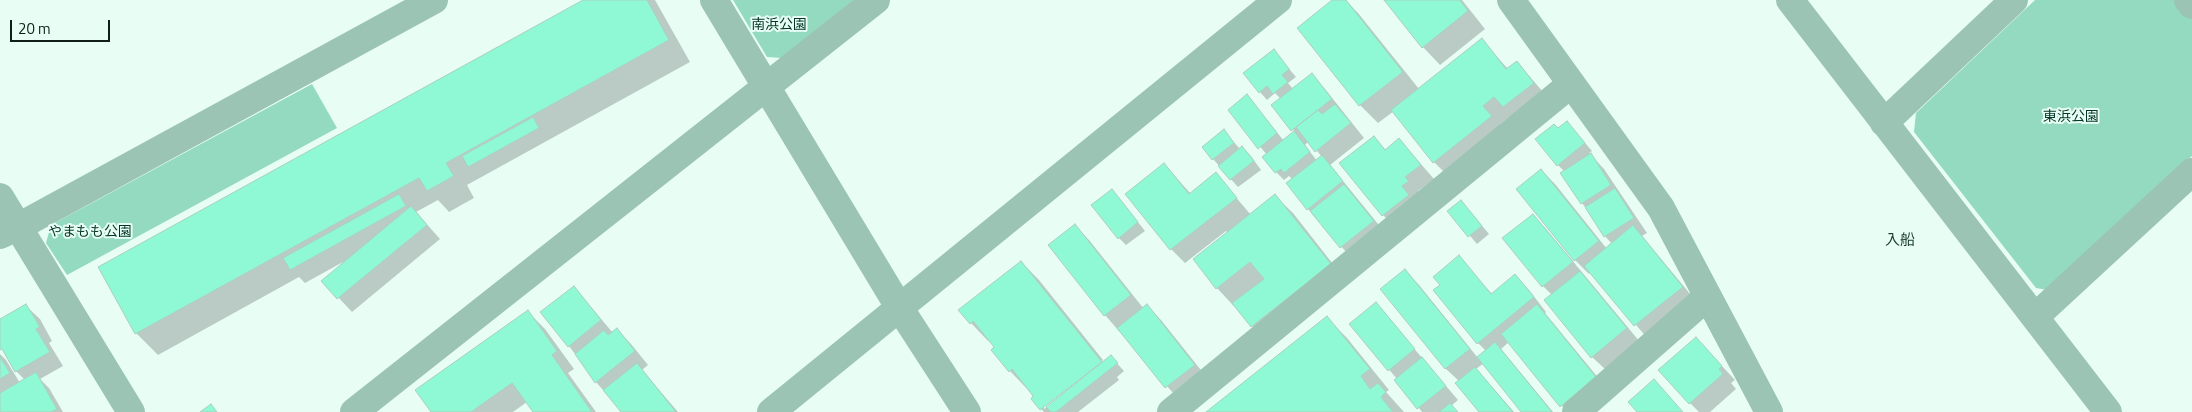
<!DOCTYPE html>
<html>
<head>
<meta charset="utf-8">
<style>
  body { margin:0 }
  #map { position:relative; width:2192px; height:412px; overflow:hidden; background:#e8fef5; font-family:"Titillium Web",sans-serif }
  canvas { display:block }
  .scale { position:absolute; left:10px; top:20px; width:100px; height:22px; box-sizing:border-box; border:2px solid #101e19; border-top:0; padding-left:6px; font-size:15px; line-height:18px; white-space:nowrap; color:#101e19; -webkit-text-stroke:4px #e8fef5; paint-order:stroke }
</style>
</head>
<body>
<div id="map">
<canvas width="2192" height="412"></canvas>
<div class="scale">20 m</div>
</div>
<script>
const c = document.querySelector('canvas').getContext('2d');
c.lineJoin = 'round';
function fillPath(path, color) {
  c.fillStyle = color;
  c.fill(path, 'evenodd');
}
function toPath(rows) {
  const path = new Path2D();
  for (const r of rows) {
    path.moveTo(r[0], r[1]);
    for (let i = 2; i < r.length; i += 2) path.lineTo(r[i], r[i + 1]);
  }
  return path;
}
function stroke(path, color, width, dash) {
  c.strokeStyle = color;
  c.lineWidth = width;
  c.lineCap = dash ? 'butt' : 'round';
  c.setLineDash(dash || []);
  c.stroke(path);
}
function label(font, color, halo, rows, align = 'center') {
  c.font = font + ' "Titillium Web","Noto Sans JP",sans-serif';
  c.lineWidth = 4;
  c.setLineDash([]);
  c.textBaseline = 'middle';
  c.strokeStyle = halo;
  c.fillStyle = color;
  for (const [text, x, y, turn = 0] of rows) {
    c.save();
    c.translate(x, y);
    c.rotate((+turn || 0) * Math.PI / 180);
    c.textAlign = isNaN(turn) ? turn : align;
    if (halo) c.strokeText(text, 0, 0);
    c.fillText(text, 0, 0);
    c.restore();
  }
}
fillPath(toPath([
  [733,0,854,0,782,58,767,57],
  [2035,0,2179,0,2192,17,2192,156,2048,290,2036,288,1914,132,1916,113],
  [312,84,337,128,67,275,46,243,51,225]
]), '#93dac0');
fillPath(toPath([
  [586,0,655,0,690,62,467,185,474,198,449,212,438,200,416,212,440,239,352,312,323,281,343,262,305,283,299,277,158,355,136,333],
  [1334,0,1345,0,1358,13,1419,89,1482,40,1508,69,1517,62,1551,101,1521,124,1512,115,1500,124,1508,135,1452,180,1434,162,1394,111,1378,123,1360,105,1298,28],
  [1385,0,1462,0,1485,29,1440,65,1423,47],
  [1274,51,1296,77,1288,83,1293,89,1312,75,1325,89,1364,138,1330,165,1387,235,1354,261,1308,209,1293,180,1289,176,1284,180,1276,172,1267,155,1230,110,1254,104,1284,141,1295,133,1281,99,1275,93,1267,100,1260,92],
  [1309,141,1322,157,1317,161,1305,145],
  [1558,130,1574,130,1592,151,1589,153,1604,169,1647,233,1642,236,1696,301,1648,339,1591,272,1589,274,1575,260,1541,170,1555,184,1607,249,1612,244,1605,236,1562,174,1565,172,1558,165],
  [1224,131,1240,149,1242,148,1250,155,1261,170,1238,187,1213,159],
  [1374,138,1386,150,1399,139,1434,179,1418,191,1422,195,1396,229,1383,215],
  [1164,164,1191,194,1216,174,1251,215,1275,196,1293,213,1347,282,1269,344,1217,288,1228,233,1226,231,1185,263,1171,249,1127,194],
  [1119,198,1145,231,1126,245,1119,238],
  [1468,209,1489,234,1477,244,1449,211],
  [1533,215,1546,229,1640,342,1606,370,1592,357,1552,295,1543,286],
  [1075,226,1089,240,1144,309,1147,306,1161,320,1208,379,1180,401,1105,315,1050,246],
  [1459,257,1492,294,1515,276,1529,290,1546,312,1545,313,1609,391,1567,412,1509,342,1501,349,1553,412,1523,412,1484,363,1476,369,1514,412,1480,412,1459,381,1446,369,1382,289,1405,271,1419,285,1478,358,1486,351,1478,343,1442,285],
  [1021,262,1039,280,1103,360,1044,406,1044,409,1111,357,1124,371,1117,377,1119,380,1078,412,1044,412,1032,399,1035,397,1010,371,990,339,988,341,971,323],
  [574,287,613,333,617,330,631,344,648,365,642,370,678,412,622,412,596,382,569,346],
  [1376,304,1458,400,1451,406,1457,412,1422,412,1397,379,1351,324],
  [26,306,40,319,52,341,49,343,63,366,40,379,49,388,63,412,0,412,0,354,6,360,20,383,25,380,16,371,0,346,0,321],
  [528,312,545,329,574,369,568,373,596,412,534,412,527,402,513,412,433,412],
  [1327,318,1347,338,1389,390,1386,392,1404,412,1208,412],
  [1710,353,1735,380,1731,383,1736,389,1710,412,1699,412,1690,403]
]), '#0003');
const building = toPath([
  [583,0,647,0,669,40,446,163,454,176,427,191,419,178,135,334,98,267,583,0],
  [1332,0,1346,0,1403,72,1359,106,1297,28,1332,0],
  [1384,0,1460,0,1468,11,1422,48,1384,0],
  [1482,38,1506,69,1517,61,1534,83,1503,107,1494,97,1483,106,1492,116,1433,163,1391,110,1482,38],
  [1274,49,1289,69,1282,75,1288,82,1273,94,1267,86,1259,93,1243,73,1274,49],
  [1312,73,1332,99,1291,131,1271,105,1312,73],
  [1247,94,1277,133,1258,149,1228,110,1247,94],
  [1335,104,1351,123,1315,152,1296,127,1318,110,1322,114,1335,104],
  [533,117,539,128,468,167,462,156,533,117],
  [1567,121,1585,143,1557,166,1535,139,1554,124,1558,128,1567,121],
  [1224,129,1234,143,1212,160,1202,147,1224,129],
  [1294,131,1310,152,1284,173,1281,169,1275,173,1262,157,1294,131],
  [1374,136,1385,150,1399,138,1421,165,1405,177,1409,181,1402,186,1409,195,1382,216,1339,163,1374,136],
  [1242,146,1254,161,1230,180,1218,166,1242,146],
  [1591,153,1611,185,1581,204,1560,173,1591,153],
  [1322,155,1343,181,1307,210,1286,183,1322,155],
  [1164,163,1189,194,1216,172,1237,198,1170,250,1125,194,1164,163],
  [1541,169,1599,241,1574,261,1516,189,1541,169],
  [1344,184,1374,221,1340,248,1310,211,1344,184],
  [1615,188,1634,218,1604,237,1585,207,1615,188],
  [1112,189,1138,222,1118,239,1091,205,1112,189],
  [399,194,406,206,290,270,283,258,399,194],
  [1275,194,1331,264,1251,327,1232,303,1264,279,1250,262,1216,289,1193,259,1275,194],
  [1461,200,1482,226,1468,237,1447,211,1461,200],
  [411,206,427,225,337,299,321,281,411,206],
  [1533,214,1573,262,1542,287,1502,238,1533,214],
  [1075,224,1131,295,1104,316,1048,245,1075,224],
  [1633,225,1683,287,1634,326,1584,266,1633,225],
  [1459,255,1491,294,1515,274,1534,297,1477,344,1433,290,1440,285,1433,277,1459,255],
  [1021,261,1102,362,1040,410,1031,399,1033,396,1012,369,1009,372,991,350,994,347,973,321,970,324,958,310,1021,261],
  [1405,269,1470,349,1445,369,1380,289,1405,269],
  [1580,271,1627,328,1591,358,1544,300,1580,271],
  [574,286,601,320,568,347,540,312,574,286],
  [1376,302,1415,349,1388,371,1349,324,1376,302],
  [26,304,40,327,36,329,50,352,15,372,2,349,0,350,0,319,26,304],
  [1147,304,1195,365,1165,388,1117,328,1147,304],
  [1537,304,1596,377,1560,407,1501,334,1537,304],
  [528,310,557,351,552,355,592,412,533,412,512,383,471,412,431,412,415,390,528,310],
  [1327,316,1370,369,1361,376,1370,389,1378,383,1386,392,1381,397,1393,412,1206,412,1327,316],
  [617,328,635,351,595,383,575,354,604,330,608,335,617,328],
  [1696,337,1722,366,1719,369,1723,374,1689,404,1658,370,1696,337],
  [1495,342,1552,412,1521,412,1477,357,1495,342],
  [1111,355,1118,363,1056,412,1051,412,1046,407,1111,355],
  [0,357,10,373,0,379,0,357],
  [1422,357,1446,386,1417,409,1394,380,1422,357],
  [637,363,676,412,621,412,603,390,637,363],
  [1475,367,1513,412,1479,412,1455,383,1475,367],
  [36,372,57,409,51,412,0,412,0,393,36,372],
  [1654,379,1668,395,1683,412,1637,412,1628,402,1654,379],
  [1450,403,1458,412,1439,412,1450,403],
  [211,404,217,412,200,412,211,404]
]);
fillPath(building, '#8ff8d4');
stroke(building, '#aacfc1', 1);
stroke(toPath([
  [714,0,899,307,967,412],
  [1511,0,1661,208,1769,412],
  [1790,0,2108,412],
  [2188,0,2192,5],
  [1884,123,2014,0],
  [0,197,131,412],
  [0,235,18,227,434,0],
  [2035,317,2192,172],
  [354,412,876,0],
  [771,412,1278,0],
  [1171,412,1571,84],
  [1576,412,1707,297]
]), '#9bc4b4', 28);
label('14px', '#023427', '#e8fef5', [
  ["南浜公園",779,26],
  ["東浜公園",2071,118],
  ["やまもも公園",90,233]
]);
label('15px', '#1c3d32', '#e8fef5', [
  ["入船",1900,241]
]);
</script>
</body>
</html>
